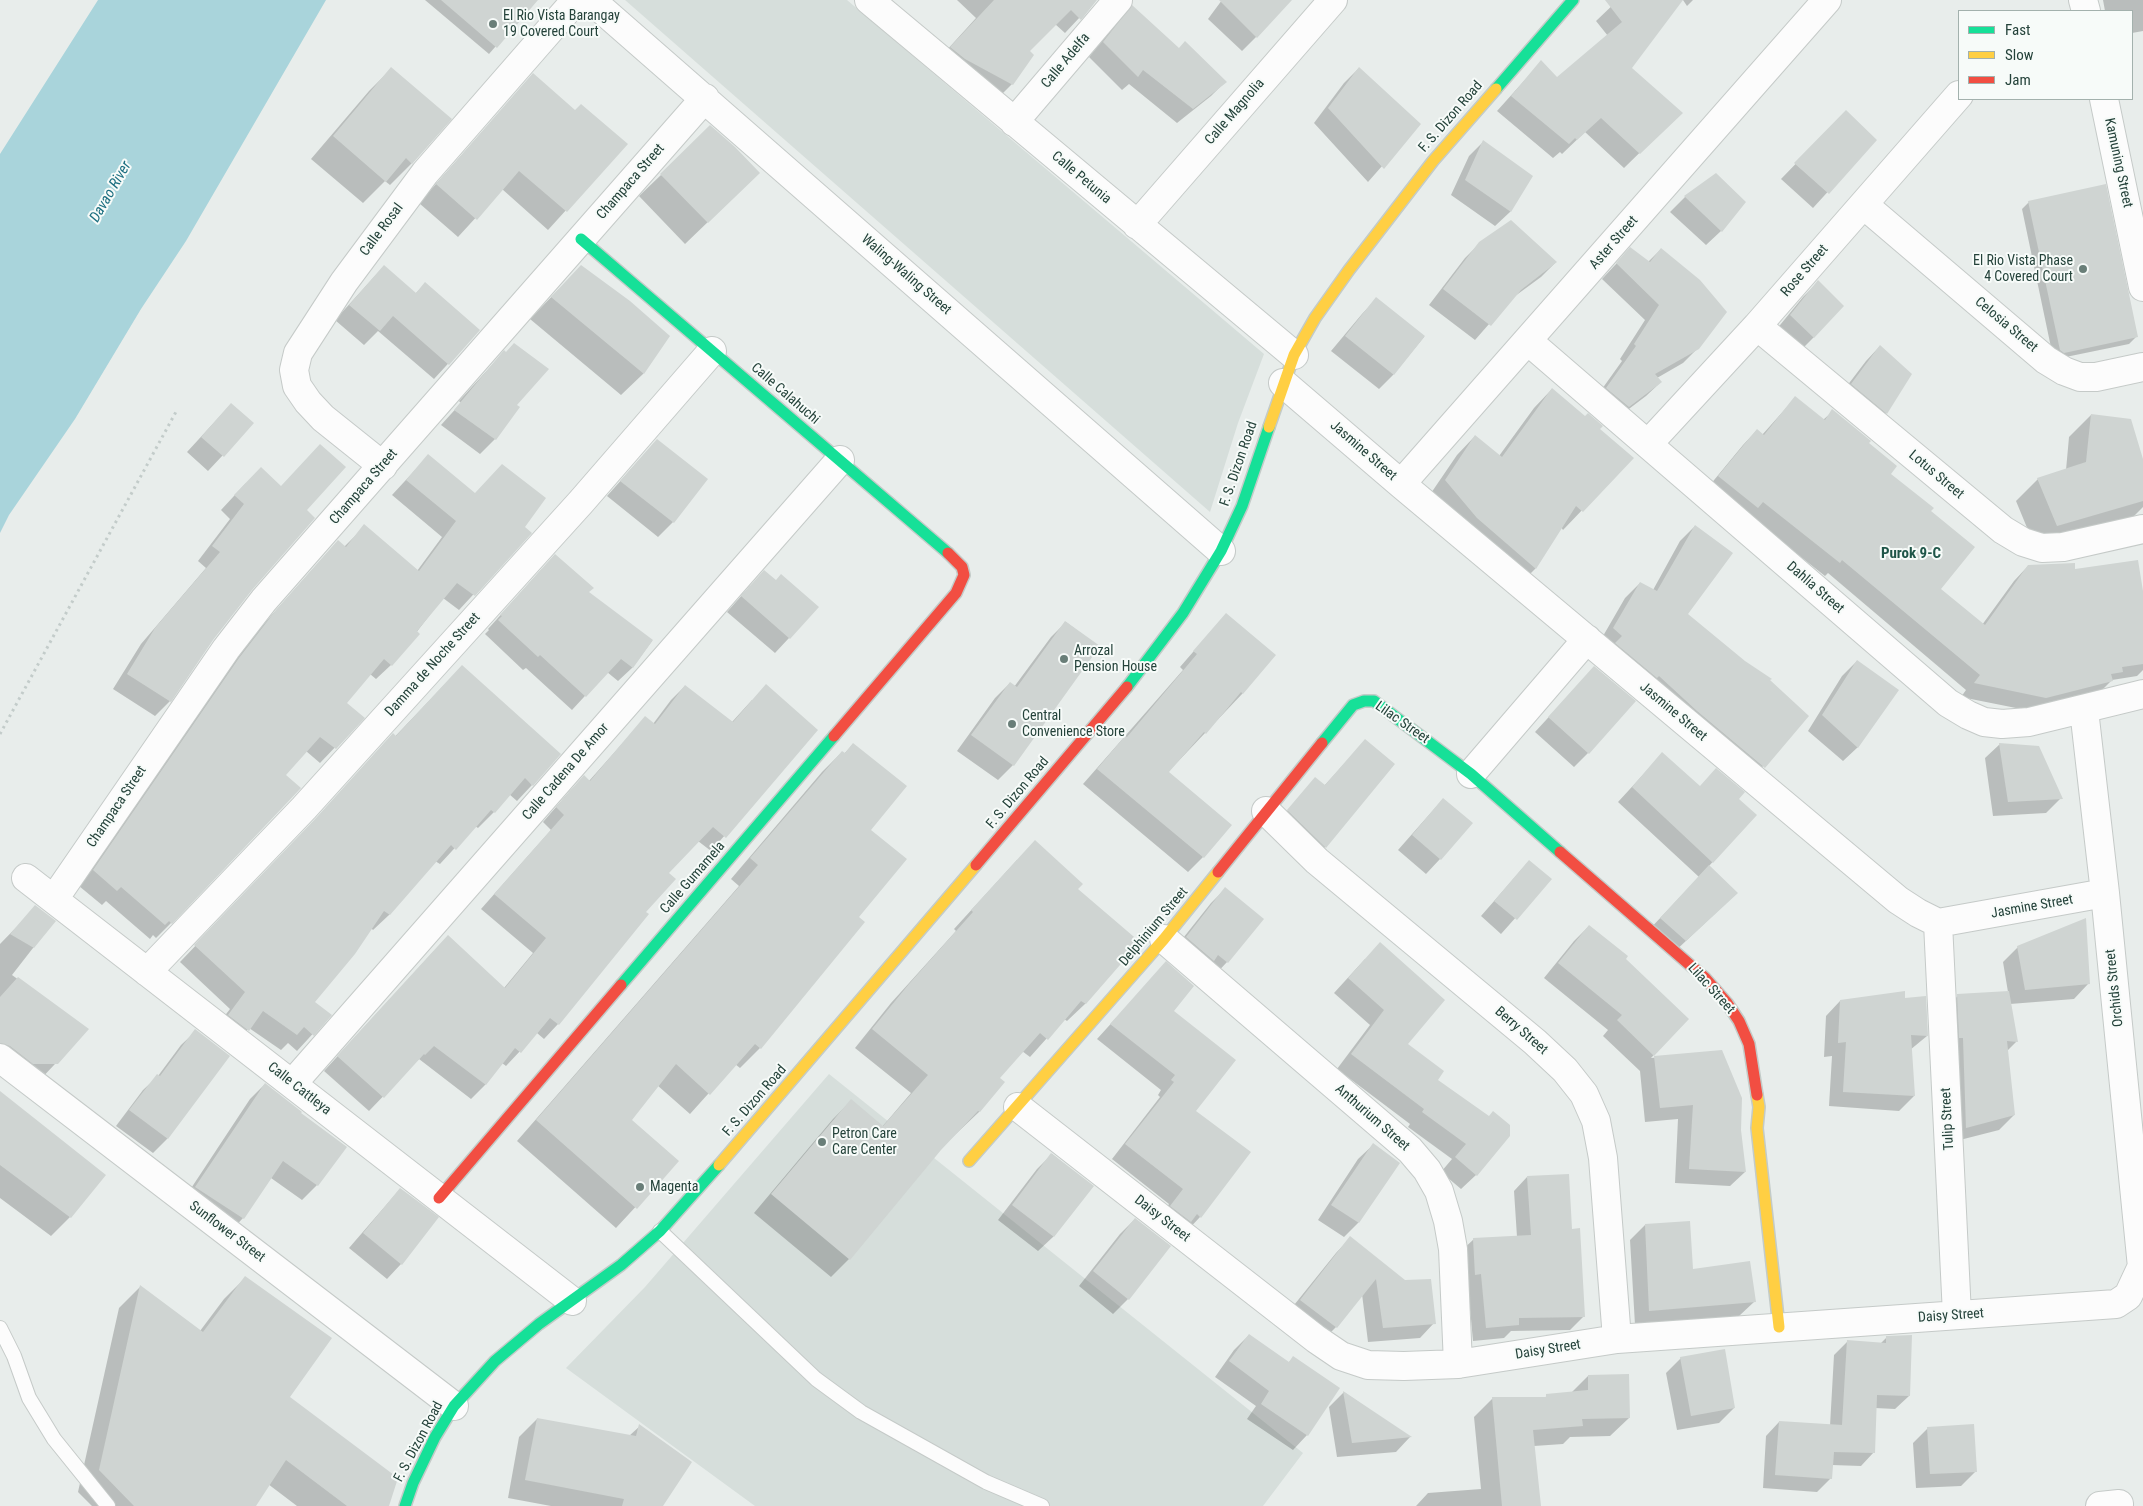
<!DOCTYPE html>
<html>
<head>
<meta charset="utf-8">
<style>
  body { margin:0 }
  #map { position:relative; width:2143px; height:1506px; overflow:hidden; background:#e8edeb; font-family:"Roboto Condensed",sans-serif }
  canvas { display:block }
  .legend { position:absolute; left:1958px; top:10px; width:175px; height:90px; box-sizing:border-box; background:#f7fbf9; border:1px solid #a3b1ad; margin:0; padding:6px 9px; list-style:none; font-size:15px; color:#24423a }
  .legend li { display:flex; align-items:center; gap:10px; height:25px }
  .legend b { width:25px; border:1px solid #a3b1ad }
</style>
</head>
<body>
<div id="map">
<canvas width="2143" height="1506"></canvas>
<ul class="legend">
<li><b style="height:6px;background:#16e098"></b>Fast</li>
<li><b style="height:6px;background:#ffcf43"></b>Slow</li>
<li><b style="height:6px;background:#f24e42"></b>Jam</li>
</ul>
</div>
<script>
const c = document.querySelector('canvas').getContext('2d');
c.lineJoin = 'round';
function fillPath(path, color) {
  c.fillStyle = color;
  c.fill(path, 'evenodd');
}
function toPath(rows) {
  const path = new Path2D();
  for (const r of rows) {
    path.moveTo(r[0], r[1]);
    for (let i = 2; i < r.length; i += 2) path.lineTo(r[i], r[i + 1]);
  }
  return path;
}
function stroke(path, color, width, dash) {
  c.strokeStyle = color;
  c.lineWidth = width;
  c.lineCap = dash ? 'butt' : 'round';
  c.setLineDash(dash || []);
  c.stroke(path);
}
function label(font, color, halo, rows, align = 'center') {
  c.font = font + ' "Roboto Condensed",sans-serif';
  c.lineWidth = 4;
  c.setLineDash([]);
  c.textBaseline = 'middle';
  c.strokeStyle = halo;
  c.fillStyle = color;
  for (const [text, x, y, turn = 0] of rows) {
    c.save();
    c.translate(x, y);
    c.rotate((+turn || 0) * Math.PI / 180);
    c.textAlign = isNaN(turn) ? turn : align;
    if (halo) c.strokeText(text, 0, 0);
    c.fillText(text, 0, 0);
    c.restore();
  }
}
fillPath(toPath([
  [625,0,847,0,1264,354,1238,423,1210,512],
  [829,1074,1303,1453,1263,1506,755,1506,566,1368,645,1287]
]), '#d6dedb');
fillPath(toPath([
  [98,0,326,0,186,241,141,309,75,419,9,515,0,533,0,154]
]), '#a9d4db');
fillPath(toPath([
  [425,0,536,0,489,54],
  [957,0,1096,0,1065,33,1055,24,1028,51,1012,84,997,99,936,62,976,18],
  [1222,0,1277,0,1256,37,1242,51,1208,19],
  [1618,0,1681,0,1631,68,1666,127,1624,168,1585,132,1562,154,1560,152,1553,158,1497,111,1541,62,1557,78,1608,36,1596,21],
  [1683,0,1693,0,1687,6],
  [2103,0,2143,0,2143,31,2132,33,2132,11,2105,11],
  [1132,7,1178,49,1225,82,1211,96,1177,123,1129,84,1122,90,1089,57,1118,21],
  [1359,68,1419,124,1368,182,1314,123,1344,83],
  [391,69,412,163,390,185,385,181,363,203,311,159,369,91],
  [533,75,575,111,626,144,548,230,502,189,458,237,419,203],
  [1846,112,1875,140,1813,208,1781,179],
  [1483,142,1531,177,1510,212,1495,226,1451,195,1469,156],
  [661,175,736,195,685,244,639,196],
  [1716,175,1721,231,1706,245,1670,212,1685,197],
  [2029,202,2136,337,2129,344,2056,359,2053,357,2022,209],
  [1480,243,1555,263,1541,277,1511,299,1475,340,1429,305,1465,258],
  [1630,249,1648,262,1661,249,1698,348,1683,363,1657,378,1661,382,1646,396,1613,421,1592,403,1622,361,1620,359,1645,320,1602,279],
  [384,266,415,294,425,284,479,330,434,379,378,331,364,345,335,320],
  [1818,282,1814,337,1799,352,1776,330,1803,297],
  [559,289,669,336,643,374,621,395,530,319],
  [1376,299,1424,337,1393,375,1379,389,1331,351,1362,314],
  [1880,346,1886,413,1872,427,1837,399,1866,361],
  [504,352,515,405,495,439,480,454,441,425,461,403,459,401],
  [1552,389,1632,458,1563,530,1561,527,1535,569,1517,587,1427,499,1457,455,1475,436,1499,456,1534,408],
  [1795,398,1823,420,1833,411,1867,444,1889,474,1929,511,1939,590,1982,625,2014,581,2028,566,2074,570,2143,599,2143,670,2137,676,2112,680,2097,695,2031,711,1961,697,1966,690,1828,573,1825,576,1749,516,1705,491,1743,445,1757,430,1762,435],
  [231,404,252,424,208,471,187,452],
  [2091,415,2143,463,2143,507,2131,519,2035,547,2016,501,2038,479,2066,470,2069,437],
  [657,440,673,522,658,537,607,496],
  [428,456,475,494,530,533,459,610,443,598,391,665,376,679,370,674,345,703,363,718,320,763,306,751,285,775,299,788,171,923,156,938,153,935,150,939,106,901,102,905,79,886,224,674,262,626,338,541,344,547,365,526,417,571,442,537,392,495],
  [246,483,305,510,251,590,212,639,170,701,155,716,113,689,141,644,206,568,198,561,230,519,221,510],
  [1695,526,1687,614,1807,716,1749,782,1599,643,1625,598,1640,583,1653,590,1680,541],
  [542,569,588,593,652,641,632,668,618,681,607,672,572,710,526,668,523,670,485,634,489,630,488,629],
  [776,581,817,608,775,653,727,612,750,586],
  [1226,614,1243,693,1168,772,1203,857,1188,872,1083,784,1183,670,1180,667],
  [1066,622,1098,646,1013,765,998,780,957,751,995,698,1010,683,1014,687,1051,637],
  [1857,661,1858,747,1843,761,1808,731,1842,676],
  [447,682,532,785,517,801,509,794,494,812,478,828,475,826,440,864,435,861,389,915,373,930,371,928,313,1002,330,1015,297,1051,288,1043,281,1050,249,1028,232,1046,213,1031,230,1009,180,962],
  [1580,683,1588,753,1574,767,1535,732],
  [685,686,732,722,752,700,817,730,711,851,698,841,667,873,644,912,647,915,558,1024,544,1039,537,1033,506,1066,502,1063,485,1085,471,1099,419,1059,369,1111,324,1071,434,951,504,988,533,953,481,909,551,830,543,822,570,791,584,777,589,781,645,718,653,724,671,700],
  [1365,741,1393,764,1325,847,1311,862,1274,826,1315,779,1324,786],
  [853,744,870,830,857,917,760,1048,740,1068,735,1064,690,1114,657,1085,631,1120,678,1161,616,1228,517,1141,739,886,731,879,822,772,842,752,844,754],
  [2000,744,2061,798,2046,813,1993,816,1985,758],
  [1662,754,1700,787,1737,799,1755,815,1709,866,1722,907,1671,955,1646,933,1699,877,1618,802],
  [1443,799,1440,859,1426,874,1398,850],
  [1017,860,1076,889,1139,942,1085,1004,1067,1021,1064,1019,1030,1057,1022,1051,999,1078,1003,1082,979,1112,940,1149,849,1259,831,1277,754,1213,833,1119,851,1101,882,1127,911,1093,855,1048,891,1003,956,931,954,929],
  [1529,861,1550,879,1501,934,1481,916],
  [1225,889,1227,962,1213,977,1172,952,1211,903],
  [36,907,54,921,12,975,87,1030,38,1082,0,1072,0,944],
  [1589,926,1687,1020,1651,1058,1722,1051,1740,1130,1745,1172,1730,1186,1675,1183,1678,1119,1645,1122,1640,1071,1603,1036,1608,1030,1544,978,1574,941],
  [2018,947,2088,984,2074,999,2010,1004,2017,1041,2007,1051,2014,1115,1999,1130,1952,1142,1943,1010,1958,996,2008,992,2003,962],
  [1365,959,1406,1044,1436,1080,1488,1117,1476,1175,1461,1189,1441,1172,1452,1159,1408,1127,1410,1124,1337,1069,1370,1025,1334,993],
  [1166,963,1172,1011,1194,1111,1200,1217,1186,1232,1157,1221,1169,1204,1112,1159,1160,1097,1158,1095,1161,1090,1097,1039],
  [1904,999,1927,1036,1910,1050,1914,1096,1899,1111,1829,1106,1832,1056,1824,1057,1826,1016,1840,1001],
  [196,1031,228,1056,167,1139,153,1153,116,1126,143,1090,158,1076,181,1045],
  [265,1084,300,1114,345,1147,317,1185,302,1200,271,1178,243,1218,229,1233,182,1202,250,1099],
  [0,1092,70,1217,51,1236,0,1198],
  [1373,1145,1398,1163,1358,1223,1344,1237,1318,1220,1358,1159],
  [1052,1154,1092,1186,1053,1237,1038,1251,998,1220,1037,1169],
  [1527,1177,1571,1230,1584,1316,1570,1330,1511,1331,1504,1338,1473,1341,1468,1287,1460,1252,1474,1239,1517,1237,1514,1191],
  [400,1189,437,1218,401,1264,387,1279,349,1248],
  [1135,1219,1170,1246,1128,1299,1113,1314,1079,1286,1120,1234],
  [1645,1225,1692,1270,1754,1302,1739,1316,1635,1325,1630,1240],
  [1350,1238,1434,1323,1420,1338,1368,1342,1362,1294,1336,1327,1321,1342,1286,1315,1336,1253],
  [245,1278,288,1397,386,1506,297,1506,268,1484,254,1506,92,1506,78,1492,119,1308,140,1287,200,1331,224,1299],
  [1249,1335,1288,1363,1293,1358,1307,1435,1293,1450,1247,1419,1256,1406,1215,1377,1234,1350],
  [1887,1337,1909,1396,1895,1409,1875,1408,1874,1452,1861,1466,1832,1465,1831,1478,1817,1492,1763,1488,1766,1436,1779,1422,1830,1426,1834,1355,1847,1342,1880,1344],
  [1681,1358,1734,1408,1719,1423,1677,1430,1666,1373],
  [1588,1376,1629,1418,1610,1436,1570,1437,1563,1444,1534,1446,1540,1506,1416,1506,1428,1493,1481,1489,1474,1417,1493,1398,1544,1398,1547,1396,1571,1393],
  [1344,1392,1410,1437,1396,1452,1337,1457,1329,1407],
  [537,1419,629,1436,640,1426,661,1506,551,1506,508,1498,519,1437],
  [1928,1428,1976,1471,1961,1486,1916,1488,1913,1443]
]), '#0003');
fillPath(toPath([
  [441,0,538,0,497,48],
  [994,0,1097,0,1081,20,1071,10,1030,51,1034,55,1013,85,965,59,950,47],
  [1219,0,1292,0,1257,38],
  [1605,0,1683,0,1632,68,1683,113,1640,154,1601,118,1577,140,1575,138,1569,144,1511,96,1541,60,1557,77,1622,22],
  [1132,5,1179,48,1185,41,1227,82,1193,109,1143,70,1138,77,1103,42],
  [391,67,452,119,412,164,406,158,386,182,333,136],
  [1359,67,1421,124,1384,169,1328,108],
  [533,73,575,110,581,104,628,144,567,212,519,171,477,220,436,184],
  [1846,110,1877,140,1829,194,1794,163],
  [710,125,735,147,760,173,708,223,660,174],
  [1483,140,1533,176,1511,212,1465,180],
  [1716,173,1746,202,1722,232,1684,196],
  [2106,184,2138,337,2064,353,2060,350,2028,201],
  [1511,220,1557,262,1521,290,1491,326,1443,289,1479,242],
  [1630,247,1650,262,1661,248,1700,280,1727,312,1699,349,1655,374,1662,382,1629,407,1606,388,1636,346,1634,344,1659,305,1616,263],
  [384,265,416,293,425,282,480,330,449,365,393,316,380,331,349,305],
  [581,265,630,301,670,336,644,374,551,297],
  [1818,280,1844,306,1814,338,1790,315],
  [1376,297,1425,336,1394,375,1345,336],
  [514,343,549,369,517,405,520,407,496,440,454,410,504,350,506,352],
  [1880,345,1912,374,1887,414,1851,384],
  [1552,388,1585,416,1588,413,1603,426,1600,429,1634,458,1583,512,1576,506,1536,569,1477,518,1445,480,1475,435,1502,457],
  [1795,396,1825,420,1832,409,1871,441,1869,443,1897,466,1891,474,1934,508,1931,511,1975,547,1941,589,1985,625,2028,565,2075,563,2075,569,2138,560,2143,591,2143,664,2122,667,2123,672,2111,674,2113,681,2046,698,1974,683,1980,675,1842,560,1840,563,1763,502,1758,508,1718,476,1757,429,1764,435],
  [231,403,254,423,224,457,201,437],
  [2091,414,2131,419,2143,459,2143,501,2057,526,2037,478,2086,462],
  [657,439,708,479,674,523,620,481],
  [320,444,346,467,307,510,315,518,252,590,213,640,171,702,127,674,155,628,220,552,212,546,244,504,234,495,261,467,281,486],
  [428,454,475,493,502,464,546,498,525,527,532,533,475,596,457,583,417,631,420,634,392,666,384,659,347,703,365,718,336,749,320,737,286,775,301,788,172,924,169,921,165,925,121,887,117,891,93,870,239,658,276,610,338,540,346,547,364,524,419,571,456,521,406,480],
  [1695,525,1733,553,1688,614,1745,661,1772,679,1770,680,1809,716,1765,768,1697,711,1659,676,1657,678,1615,643,1622,636,1613,628,1640,582,1657,591],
  [555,554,594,588,589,592,653,640,633,668,621,659,586,697,540,655,538,657,498,620,502,616,500,615],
  [764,570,776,580,781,574,819,607,790,639,741,596],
  [1226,613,1276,655,1243,694,1241,692,1206,734,1204,732,1169,772,1232,825,1204,858,1097,769,1125,736,1127,737,1197,654,1193,651],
  [1065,621,1100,646,1014,766,971,735,1010,682,1017,687],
  [1857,660,1899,690,1858,748,1822,715],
  [462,665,561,754,533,786,525,778,495,813,491,810,456,850,451,845,390,915,384,911,355,954,315,1002,332,1015,314,1036,304,1027,297,1035,263,1011,249,1031,228,1015,245,992,194,945,316,818,393,733,396,736],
  [1594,666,1636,701,1589,754,1548,717],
  [766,684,818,730,726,838,713,827,669,873,676,879,646,912,649,914,559,1025,550,1018,521,1053,515,1048,486,1085,434,1046,425,1055,424,1054,384,1098,337,1056,448,935,505,988,546,938,494,894,564,815,556,807,584,775,590,781,645,716,655,724,685,685,733,722],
  [1365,739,1395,764,1326,848,1287,810,1315,777,1325,785],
  [853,743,907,786,871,830,907,859,859,917,865,922,761,1049,755,1044,710,1095,676,1064,632,1120,679,1161,637,1209,536,1120,758,865,750,858,842,751,845,753],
  [1999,743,2039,746,2063,799,2008,802],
  [1662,752,1700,786,1716,768,1745,792,1739,799,1757,815,1713,863,1632,787],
  [1443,798,1473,823,1441,860,1412,835],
  [1035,840,1083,884,1078,889,1140,942,1086,1004,1081,1001,1048,1040,1040,1033,1000,1078,1005,1082,980,1112,978,1111,941,1150,850,1260,771,1194,851,1099,883,1126,928,1075,872,1029,909,984,973,912,971,910],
  [1529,860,1552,879,1517,920,1494,901],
  [1709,865,1738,893,1686,941,1660,918],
  [1225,887,1264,919,1228,963,1218,955,1214,961,1186,937],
  [35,905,56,921,34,948,10,934],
  [2086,918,2090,984,2025,990,2017,946],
  [1589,925,1628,956,1626,959,1689,1019,1654,1056,1617,1020,1622,1015,1558,963],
  [1380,942,1445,1000,1408,1044,1444,1071,1438,1080,1489,1116,1493,1111,1510,1125,1510,1136,1477,1176,1455,1157,1466,1144,1422,1112,1424,1109,1351,1054,1384,1010,1348,978],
  [1166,961,1194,986,1174,1011,1236,1060,1196,1111,1251,1152,1201,1218,1197,1214,1191,1222,1170,1206,1183,1189,1125,1144,1174,1082,1171,1080,1175,1075,1110,1024],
  [18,977,89,1029,58,1064,33,1064,10,1046,0,1043,0,997],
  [1905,991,1905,998,1926,996,1928,1036,1911,1035,1915,1096,1843,1092,1846,1042,1838,1043,1840,1000],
  [2009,991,2018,1042,2007,1041,2015,1115,1966,1128,1963,1038,1959,1038,1957,994],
  [195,1029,230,1056,168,1139,129,1110,157,1074,160,1076],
  [1722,1050,1742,1098,1741,1130,1746,1172,1689,1169,1693,1105,1660,1108,1654,1056],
  [265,1083,302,1112,301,1113,347,1147,318,1186,283,1161,244,1219,195,1187],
  [0,1091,106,1175,71,1218,0,1165],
  [1373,1143,1400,1163,1359,1223,1331,1205],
  [1051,1153,1094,1186,1054,1237,1012,1205],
  [1569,1174,1572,1229,1580,1228,1585,1317,1519,1318,1519,1325,1486,1328,1481,1274,1475,1275,1473,1238,1531,1235,1527,1176],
  [400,1188,439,1217,402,1265,363,1233],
  [1135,1218,1171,1246,1129,1300,1093,1271],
  [1690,1221,1693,1269,1750,1261,1756,1302,1649,1311,1645,1224],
  [1350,1236,1405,1280,1431,1279,1436,1324,1383,1328,1376,1279,1337,1328,1300,1300],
  [245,1276,332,1338,290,1397,398,1478,389,1506,347,1506,286,1460,256,1506,134,1506,99,1470,140,1285,203,1332],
  [1249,1334,1289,1362,1293,1356,1340,1388,1308,1436,1261,1404,1269,1391,1229,1361],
  [1912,1335,1910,1396,1877,1395,1875,1453,1834,1452,1832,1479,1775,1475,1779,1421,1842,1425,1847,1340,1886,1343,1886,1336],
  [1725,1349,1735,1408,1691,1416,1680,1357],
  [1629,1374,1630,1418,1582,1419,1583,1426,1533,1430,1541,1506,1502,1506,1492,1397,1546,1397,1546,1394,1588,1390,1588,1375],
  [1343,1391,1412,1437,1352,1443],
  [537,1418,636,1436,639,1424,692,1462,663,1506,622,1506,624,1499,525,1480],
  [1974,1424,1977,1472,1930,1474,1927,1427]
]), '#cfd4d2');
const lane = toPath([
  [660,1231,816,1379,861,1412,986,1482,1042,1506],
  [0,1328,14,1356,29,1398,54,1439,108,1506]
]);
const street = toPath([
  [591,0,1221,551],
  [869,0,1294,355],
  [2083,0,2086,11],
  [2104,99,2143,287],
  [1014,122,1118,0],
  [1864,205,2046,360,2064,371,2080,377,2096,377,2143,367],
  [1137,225,1333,0],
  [1757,326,2003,530,2023,542,2042,548,2063,547,2143,529],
  [1528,341,1948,703,1968,715,1984,722,2002,724,2029,722,2143,694],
  [1283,383,1401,484,1898,900,1918,913,1938,923,2105,893],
  [1648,444,1757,326,1959,95],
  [383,466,323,418,308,402,297,386,294,370,298,353,344,282,425,173,576,0],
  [1401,484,1827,0],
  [2084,710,2105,893,2142,1267],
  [1471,774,1587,639],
  [1266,811,1317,861,1535,1042,1565,1070,1584,1094,1596,1121,1603,1158,1617,1339],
  [26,878,572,1301],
  [54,899,226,649,264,600,705,98],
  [1938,923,1957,1315],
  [1164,939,1410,1150,1427,1170,1439,1191,1448,1221,1453,1249,1458,1364],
  [147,972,304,808,581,502,712,351],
  [0,1058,454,1406],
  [292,1084,840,460],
  [1018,1107,1316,1339,1341,1356,1368,1365,1404,1366,1458,1364,1617,1339,2116,1304,2128,1296,2143,1264],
  [2100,1506,2119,1504]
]);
const fast = toPath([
  [1496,89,1573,0],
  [581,239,948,553],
  [1127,687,1183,613,1221,551,1242,506,1269,427],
  [1322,743,1353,705,1364,701,1374,701,1471,774,1560,852],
  [621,985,834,736],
  [405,1506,413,1483,435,1437,454,1406,495,1361,539,1324,621,1265,660,1231,719,1165]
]);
const slow = toPath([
  [1269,427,1294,355,1315,318,1349,270,1433,161,1496,89],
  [1757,1095,1759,1107,1757,1128,1779,1327],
  [969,1161,1164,939,1218,872],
  [719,1165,976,865]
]);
const jam = toPath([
  [834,736,956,593,964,575,962,567,948,553],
  [1560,852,1705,978,1727,1003,1739,1021,1749,1044,1757,1095],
  [976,865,1127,687],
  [1218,872,1322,743],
  [439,1198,621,985]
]);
stroke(lane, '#c5cac8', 16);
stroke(street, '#c5cac8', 30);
stroke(fast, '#c3cbc8', 14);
stroke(slow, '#c3cbc8', 14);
stroke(jam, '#c3cbc8', 14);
stroke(toPath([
  [0,734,177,410]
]), '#c3ccca', 3, [2.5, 4]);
stroke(lane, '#fcfcfc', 14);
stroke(street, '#fcfcfc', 28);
stroke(fast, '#16e098', 11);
stroke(slow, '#ffcf43', 11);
stroke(jam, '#f24e42', 11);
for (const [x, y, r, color] of [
  [493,24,5,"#697e78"],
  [2083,269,5,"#697e78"],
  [1064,659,5,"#697e78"],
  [1012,724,5,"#697e78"],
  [822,1142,5,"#697e78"],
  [640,1187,5,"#697e78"]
]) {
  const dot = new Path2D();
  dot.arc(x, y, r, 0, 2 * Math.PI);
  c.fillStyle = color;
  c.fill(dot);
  stroke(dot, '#f7fbf9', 2);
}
label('14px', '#24423a', '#f7fbf9', [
  ["El Rio Vista Barangay",503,16],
  ["19 Covered Court",503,32],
  ["El Rio Vista Phase",2073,261,"right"],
  ["4 Covered Court",2073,277,"right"],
  ["Arrozal",1074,651],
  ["Pension House",1074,667],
  ["Central",1022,716],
  ["Convenience Store",1022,732],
  ["Petron Care",832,1134],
  ["Care Center",832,1150],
  ["Magenta",650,1187]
], 'left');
label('14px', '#24423a', '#f7fbf9', [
  ["Calle Adelfa",1066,61,-50],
  ["Calle Magnolia",1235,112,-49],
  ["F. S. Dizon Road",1451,117,-49],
  ["Kamuning Street",2118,163,78],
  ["Calle Petunia",1081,178,40],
  ["Champaca Street",631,182,-49],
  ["Calle Rosal",382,230,-53],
  ["Aster Street",1614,243,-49],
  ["Rose Street",1805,271,-49],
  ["Waling-Waling Street",906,275,41],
  ["Celosia Street",2006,325,40],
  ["Calle Calahuchi",785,394,41],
  ["Jasmine Street",1363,451,41],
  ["F. S. Dizon Road",1239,464,-71],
  ["Lotus Street",1936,475,40],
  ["Champaca Street",364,487,-49],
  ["Dahlia Street",1815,588,41],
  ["Damma de Noche Street",433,665,-48],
  ["Jasmine Street",1673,712,40],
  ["Lilac Street",1402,723,35],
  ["Calle Cadena De Amor",566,772,-49],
  ["F. S. Dizon Road",1018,793,-50],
  ["Champaca Street",117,807,-56],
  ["Calle Gumamela",693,878,-49],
  ["Jasmine Street",2032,907,-10],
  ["Delphinium Street",1154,927,-50],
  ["Orchids Street",2115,988,-96],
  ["Lilac Street",1711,989,48],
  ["Berry Street",1521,1031,41],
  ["Calle Cattleya",299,1089,38],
  ["F. S. Dizon Road",755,1101,-49],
  ["Anthurium Street",1372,1118,41],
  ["Tulip Street",1948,1119,-93],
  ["Daisy Street",1162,1219,38],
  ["Sunflower Street",227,1232,37],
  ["Daisy Street",1951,1316,-4],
  ["Daisy Street",1548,1350,-9],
  ["F. S. Dizon Road",419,1442,-62]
]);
label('italic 15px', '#1c6f80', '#f7fbf9', [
  ["Davao River",111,192,-60]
]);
label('bold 15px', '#1f5548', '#f7fbf9', [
  ["Purok 9-C",1911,554]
]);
</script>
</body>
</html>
